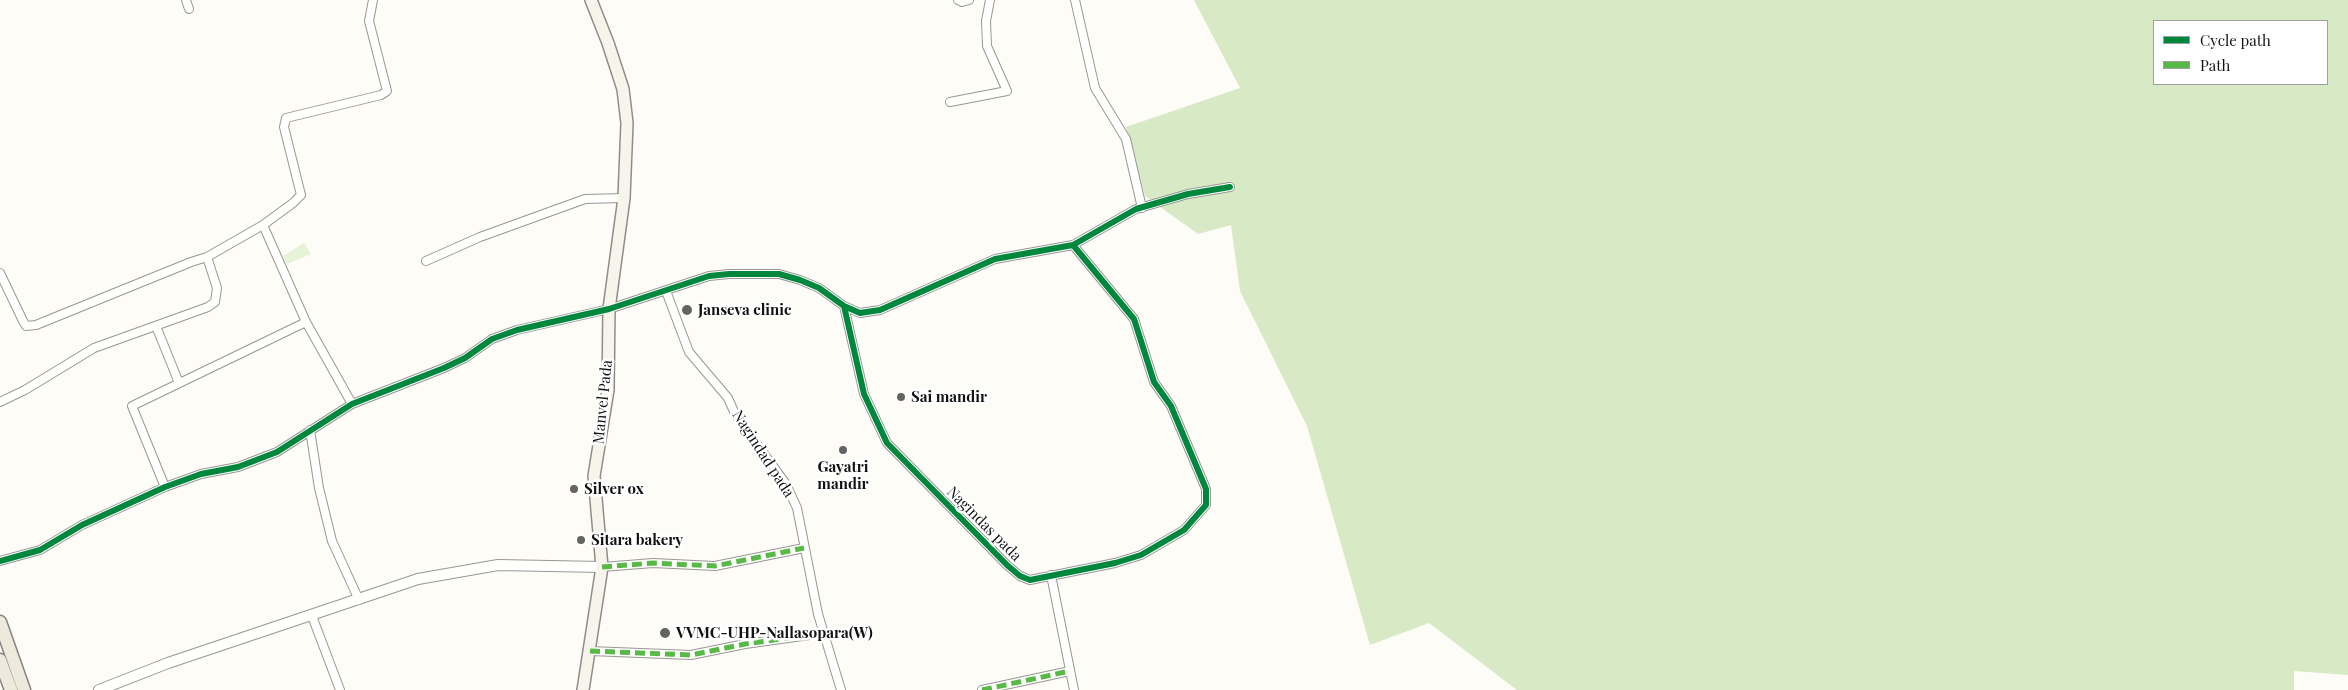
<!DOCTYPE html>
<html>
<head>
<meta charset="utf-8">
<style>
  body { margin:0 }
  #map { position:relative; width:2348px; height:690px; overflow:hidden; background:#fdfcf7; font-family:"Playfair Display",serif }
  canvas { display:block }
  .legend { position:absolute; left:2153px; top:20px; width:175px; height:65px; box-sizing:border-box; background:#fff; border:1px solid #a0a0a0; margin:0; padding:6px 9px; list-style:none; font-size:15px; color:#111 }
  .legend li { display:flex; align-items:center; gap:10px; height:25px }
  .legend b { width:25px; border:1px solid #a0a0a0 }
</style>
</head>
<body>
<div id="map">
<canvas width="2348" height="690"></canvas>
<ul class="legend">
<li><b style="height:6px;background:#00873e"></b>Cycle path</li>
<li><b style="height:6px;background:#58b947"></b>Path</li>
</ul>
</div>
<script>
const c = document.querySelector('canvas').getContext('2d');
c.lineJoin = 'round';
function fillPath(path, color) {
  c.fillStyle = color;
  c.fill(path, 'evenodd');
}
function toPath(rows) {
  const path = new Path2D();
  for (const r of rows) {
    path.moveTo(r[0], r[1]);
    for (let i = 2; i < r.length; i += 2) path.lineTo(r[i], r[i + 1]);
  }
  return path;
}
function stroke(path, color, width, dash) {
  c.strokeStyle = color;
  c.lineWidth = width;
  c.lineCap = dash ? 'butt' : 'round';
  c.setLineDash(dash || []);
  c.stroke(path);
}
function label(font, color, halo, rows, align = 'center') {
  c.font = font + ' "Playfair Display",serif';
  c.lineWidth = 5;
  c.setLineDash([]);
  c.textBaseline = 'middle';
  c.strokeStyle = halo;
  c.fillStyle = color;
  for (const [text, x, y, turn = 0] of rows) {
    c.save();
    c.translate(x, y);
    c.rotate((+turn || 0) * Math.PI / 180);
    c.textAlign = isNaN(turn) ? turn : align;
    if (halo) c.strokeText(text, 0, 0);
    c.fillText(text, 0, 0);
    c.restore();
  }
}
fillPath(toPath([
  [304,243,311,254,287,264,283,256]
]), '#e7f3d7');
fillPath(toPath([
  [1194,0,2348,0,2348,675,2294,671,2294,690,1517,690,1429,623,1370,645,1307,426,1240,291,1231,225,1198,234,1145,196,1126,127,1240,88],
  [2154,21,2327,21,2327,84,2154,84]
]), '#d8eac5');
const minor = toPath([
  [186,0,189,9],
  [958,0,962,2,969,0],
  [1075,0,1095,88,1126,139,1142,208],
  [950,102,1007,91,987,46,986,21,990,0],
  [263,225,306,322,352,404],
  [426,261,480,237,585,199,624,198],
  [0,273,23,321,26,326,36,325,191,262,207,257],
  [666,291,689,352,728,398,735,414,786,484,797,508,818,614,841,690],
  [844,306,864,394,887,443,1007,565,1020,576,1030,580,1115,563,1141,555,1184,530,1206,505,1206,489,1171,406,1154,382,1134,319,1073,245],
  [156,326,179,383],
  [0,402,25,390,94,348,208,307,215,302,217,288,207,257,263,225,293,203,301,195,284,127,286,118,381,95,387,91,369,21,373,0],
  [310,430,319,488,332,541,359,600],
  [165,487,132,406,306,322],
  [0,561,40,550,82,525,165,487,201,474,238,467,277,452,352,404,444,368,465,358,492,339,517,330,609,309,709,276,729,274,779,274,800,280,819,288,844,306,860,313,880,310,995,259,1073,245,1136,209,1188,194,1230,187],
  [602,567,653,563,715,566,804,548],
  [1051,575,1074,690],
  [312,616,340,690],
  [590,651,691,655,745,644,824,633],
  [982,690,1070,671]
]);
const tertiary = toPath([
  [99,690,168,663,418,579,498,565,602,567]
]);
const secondary = toPath([
  [583,690,602,567,594,476,608,390,609,309,624,198,627,123,623,89,608,43,591,0]
]);
const primary = toPath([
  [0,622,24,690],
  [0,660,11,690]
]);
stroke(minor, '#979795', 10);
stroke(tertiary, '#979795', 12);
stroke(secondary, '#8e8d8b', 14);
stroke(primary, '#858482', 15);
stroke(minor, '#fffffe', 8);
stroke(tertiary, '#fffffe', 10);
stroke(secondary, '#f6f4eb', 11);
stroke(primary, '#ede9dc', 12);
stroke(toPath([
  [602,567,653,563,715,566,804,548],
  [590,651,691,655,745,644,824,633],
  [982,690,1070,671]
]), '#58b947', 5, [10, 5]);
stroke(toPath([
  [844,306,864,394,887,443,1007,565,1020,576,1030,580,1115,563,1141,555,1184,530,1206,505,1206,489,1171,406,1154,382,1134,319,1073,245],
  [0,561,40,550,82,525,165,487,201,474,238,467,277,452,352,404,444,368,465,358,492,339,517,330,609,309,709,276,729,274,779,274,800,280,819,288,844,306,860,313,880,310,995,259,1073,245,1136,209,1188,194,1230,187]
]), '#00873e', 6);
for (const [x, y, r, color] of [
  [687,310,6,"#646362"],
  [901,397,5,"#646362"],
  [843,450,5,"#646362"],
  [574,489,5,"#646362"],
  [581,540,5,"#646362"],
  [665,633,6,"#646362"]
]) {
  const dot = new Path2D();
  dot.arc(x, y, r, 0, 2 * Math.PI);
  c.fillStyle = color;
  c.fill(dot);
  stroke(dot, '#fff', 2);
}
label('bold 15px', '#111', '#fff', [
  ["Janseva clinic",698,310],
  ["Sai mandir",911,397],
  ["Gayatri",843,467,"center"],
  ["mandir",843,484,"center"],
  ["Silver ox",584,489],
  ["Sitara bakery",591,540],
  ["VVMC-UHP-Nallasopara(W)",676,633]
], 'left');
label('15px', '#111', '#fff', [
  ["Manvel Pada",603,402,-84],
  ["Nagindad pada",763,454,57],
  ["Nagindas pada",984,524,45]
]);
</script>
</body>
</html>
